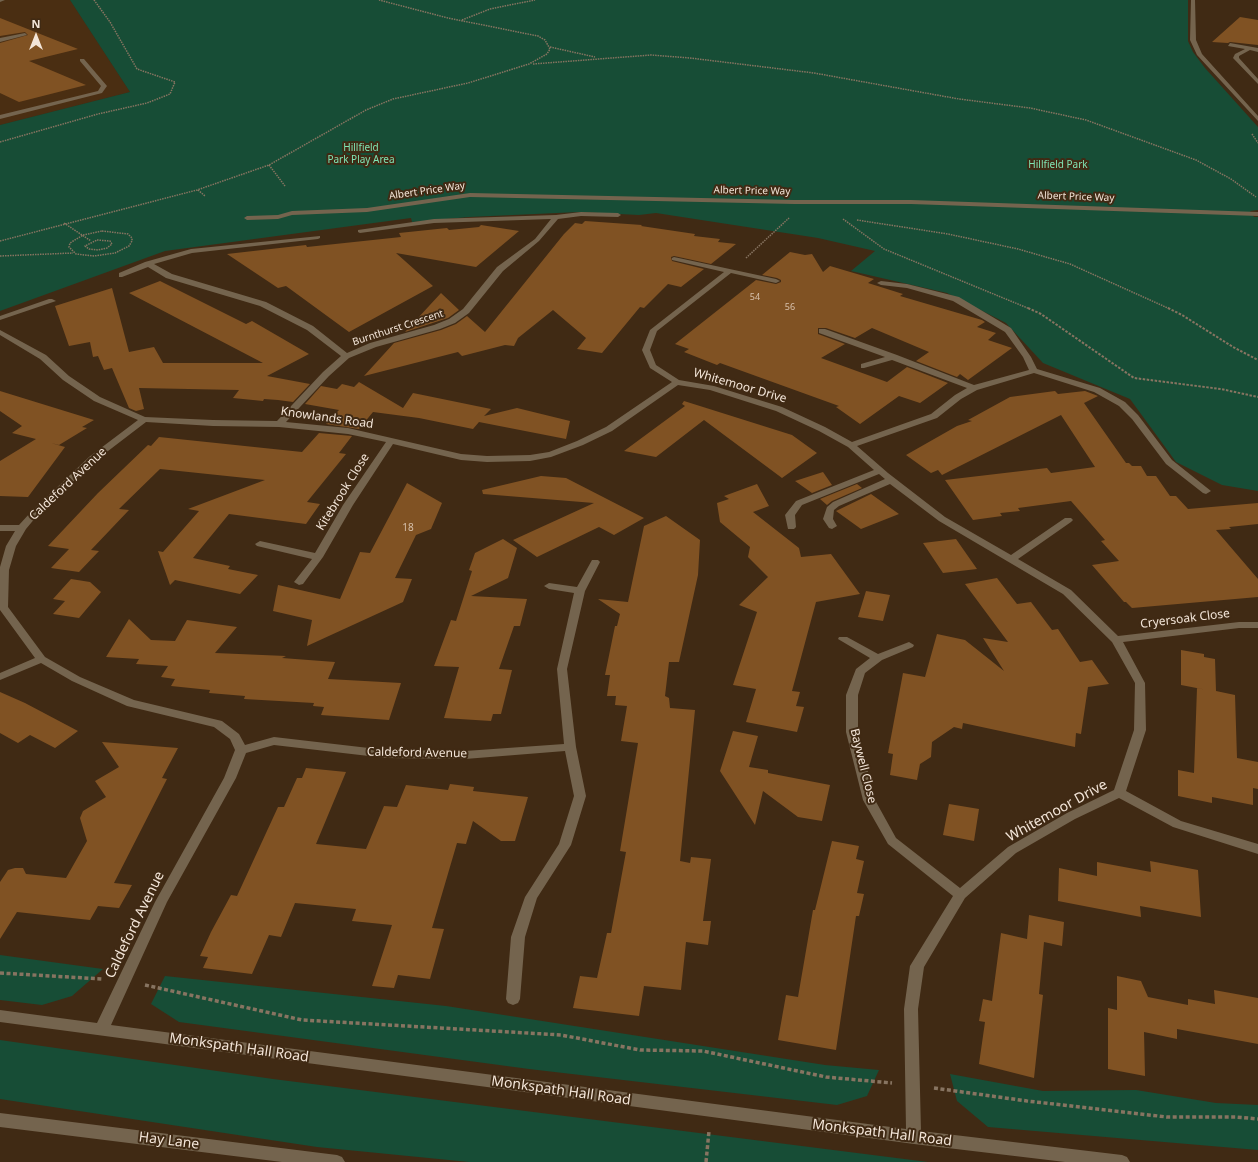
<!DOCTYPE html>
<html>
<head>
<meta charset="utf-8">
<style>
  body { margin:0 }
  #map { position:relative; width:1258px; height:1162px; overflow:hidden; background:#402a14; font-family:"Noto Sans",sans-serif }
  canvas { display:block }
  .north { position:absolute; left:16px; top:16px; width:40px; height:40px; -webkit-text-stroke:3px #402a14; paint-order:stroke; rotate:0deg; font-size:11px; font-weight:700; line-height:16px; text-align:center; color:#f3e5d8 }
  .north::after { content:''; display:block; margin:auto; width:14px; height:18px; background:#f3e5d8; clip-path:polygon(50% 0,100% 100%,50% 72%,0 100%) }
</style>
</head>
<body>
<div id="map">
<canvas width="1258" height="1162"></canvas>
<div class="north">N</div>
</div>
<script>
const c = document.querySelector('canvas').getContext('2d');
c.lineJoin = 'round';
function fillPath(path, color) {
  c.fillStyle = color;
  c.fill(path, 'evenodd');
}
function toPath(rows) {
  const path = new Path2D();
  for (const r of rows) {
    path.moveTo(r[0], r[1]);
    for (let i = 2; i < r.length; i += 2) path.lineTo(r[i], r[i + 1]);
  }
  return path;
}
function stroke(path, color, width, dash) {
  c.strokeStyle = color;
  c.lineWidth = width;
  c.lineCap = dash ? 'butt' : 'round';
  c.setLineDash(dash || []);
  c.stroke(path);
}
function label(font, color, halo, rows, align = 'center') {
  c.font = font + ' "Noto Sans",sans-serif';
  c.lineWidth = 4;
  c.setLineDash([]);
  c.textBaseline = 'middle';
  c.strokeStyle = halo;
  c.fillStyle = color;
  for (const [text, x, y, turn = 0] of rows) {
    c.save();
    c.translate(x, y);
    c.rotate((+turn || 0) * Math.PI / 180);
    c.textAlign = isNaN(turn) ? turn : align;
    if (halo) c.strokeText(text, 0, 0);
    c.fillText(text, 0, 0);
    c.restore();
  }
}
fillPath(toPath([
  [0,0,70,0,130,92,0,125]
]), '#4a2e12');
fillPath(toPath([
  [70,0,1188,0,1188,41,1193,52,1205,68,1258,127,1258,210,1250,211,1254,217,1258,217,1258,491,1222,485,1176,462,1130,399,1043,363,1006,323,947,293,851,271,875,251,818,238,656,213,639,215,579,212,469,217,412,222,411,218,165,251,0,311,0,125,130,92],
  [0,955,103,969,72,996,42,1005,0,1000],
  [165,976,446,1006,825,1065,879,1070,867,1096,837,1105,529,1069,179,1022,151,1004],
  [0,1040,273,1079,928,1162,469,1162,317,1147,0,1099],
  [950,1074,1043,1091,1136,1090,1216,1103,1258,1105,1258,1150,988,1127,957,1101]
]), '#174d36');
fillPath(toPath([
  [1240,17,1258,20,1258,45,1230,42,1228,43,1212,42],
  [0,18,78,49,29,61,86,85,19,102,0,93,0,43,28,35,25,32,0,36],
  [585,221,642,225,641,226,695,234,694,236,720,239,718,242,736,244,711,264,674,256,671,257,672,261,704,269,681,287,668,284,644,308,640,307,602,353,577,349,586,338,553,310,518,338,514,346,505,345,462,356,458,352,364,376,394,343,441,330,456,324,467,316,485,332,564,234,575,223,582,224],
  [481,225,519,231,476,267,396,253,433,286,349,332,286,286,278,288,227,254,306,245,307,247,401,237,399,233,447,228,449,230,479,227],
  [790,252,805,255,812,254,823,272,830,266,874,279,868,283,903,294,900,296,982,320,985,322,977,327,996,333,988,340,1012,348,968,380,960,374,957,377,916,361,929,352,872,328,855,338,826,328,818,328,818,334,845,344,821,358,887,382,907,367,948,383,920,403,899,396,860,424,836,407,839,406,720,363,717,365,684,352,689,349,675,344,756,280,776,284,781,282,781,280,777,278,762,275],
  [160,281,246,324,252,321,309,354,267,376,310,384,293,402,278,400,264,399,263,401,233,398,239,390,139,388,144,409,136,411,129,408,112,368,104,370,98,356,93,357,90,342,69,346,55,306,112,288,129,352,154,347,163,363,263,363,129,293],
  [441,293,459,310,448,318,405,332],
  [359,382,403,408,413,393,491,409,484,416,517,408,570,421,566,439,479,422,473,429,419,418,373,412,359,429,326,424,339,410,305,404,321,386,337,389,342,384,354,387],
  [0,391,94,420,82,427,87,428,59,445,51,443,65,447,28,497,0,496,0,461,36,439,12,433,22,426,0,411],
  [1055,391,1058,394,1085,391,1098,396,1084,403,1126,463,1129,463,1132,466,1141,466,1147,476,1156,476,1170,496,1176,496,1188,509,1258,503,1258,524,1229,527,1231,529,1216,530,1258,579,1258,597,1132,608,1126,602,1124,602,1092,565,1119,561,1101,541,1105,540,1071,501,1018,508,1020,511,1000,513,1002,516,973,520,945,480,1047,468,1051,473,1095,467,1061,415,942,475,938,470,931,473,906,455,957,426,972,421,968,420,1010,397],
  [684,401,792,435,817,453,782,478,704,420,656,457,624,451,685,406,682,404],
  [319,433,352,436,339,453,346,454,307,502,320,504,306,524,229,514,193,558,230,566,228,569,258,575,240,594,175,580,170,585,158,551,163,552,199,511,188,509,265,480,160,469,119,509,129,510,91,550,99,551,79,572,51,568,69,549,48,546,98,493,148,445,151,446,159,437,302,452],
  [823,472,832,485,812,493,795,481],
  [541,476,566,478,644,518,614,535,599,527,537,557,513,540,594,503,483,494,482,490],
  [407,483,442,503,431,529,416,535,395,578,412,579,403,602,307,646,312,620,273,611,278,585,340,599,360,552,370,553],
  [757,484,769,506,753,512,799,548,801,557,831,554,860,594,816,602,792,691,800,692,796,706,804,707,797,732,746,722,756,689,733,685,757,612,739,605,768,577,748,557,750,547,720,522,717,503,729,499,724,496],
  [857,484,862,488,832,501,827,505,820,499],
  [871,494,899,514,861,529,836,511],
  [666,516,700,540,698,575,679,662,669,662,665,696,669,698,670,708,695,710,680,861,690,863,691,857,711,859,703,921,711,921,708,945,686,942,681,990,644,986,639,1016,573,1008,580,976,597,978,607,933,611,933,626,852,620,851,638,743,621,741,627,706,615,705,616,696,607,696,610,675,605,675,615,626,617,626,620,614,598,599,628,602,644,526],
  [503,539,517,548,508,578,471,596,527,599,520,626,514,626,499,669,512,670,501,714,493,714,491,721,444,718,459,667,434,666,451,620,456,621,472,571,469,570,475,553],
  [956,539,977,569,943,573,923,543],
  [997,578,1017,604,1031,602,1052,630,1058,629,1080,662,1092,660,1109,684,1088,687,1081,734,1076,733,1075,747,963,723,962,729,954,727,932,742,931,757,920,764,917,780,890,775,893,754,888,753,903,673,925,677,937,634,965,640,1004,671,983,638,1008,642,965,584],
  [71,579,90,582,101,592,79,618,53,614,65,601,53,599],
  [866,591,890,595,883,621,858,617],
  [129,619,151,640,175,641,187,620,237,627,215,653,286,656,282,658,335,662,328,679,401,683,389,720,321,715,324,707,313,706,314,703,244,699,245,696,209,693,210,690,171,686,175,679,161,677,168,666,136,664,139,659,106,657],
  [1181,650,1204,654,1204,657,1215,659,1216,691,1235,695,1237,758,1258,762,1258,789,1253,788,1253,805,1212,797,1212,803,1178,796,1178,770,1194,773,1197,688,1207,690,1181,685],
  [0,692,25,703,78,731,55,748,30,735,18,743,0,733],
  [733,731,758,736,749,767,768,770,768,773,830,785,822,821,798,817,763,791,755,825,720,771],
  [102,742,178,748,162,778,167,779,114,883,132,885,119,908,98,906,90,920,17,912,0,939,0,882,8,870,15,868,23,868,26,874,66,878,87,841,80,818,83,811,106,797,95,781,119,767],
  [306,768,346,772,316,844,366,849,384,806,397,807,406,785,448,790,450,784,474,787,473,791,528,797,515,841,501,841,473,821,466,844,457,843,432,928,444,929,430,979,398,975,394,988,372,986,392,925,352,921,356,909,295,903,281,937,269,935,252,974,203,968,208,957,200,956,211,932,231,895,237,896,278,807,284,807,297,778,302,778],
  [949,804,979,809,974,841,943,835],
  [832,841,859,846,856,859,864,861,857,893,864,894,859,916,856,916,836,1050,778,1040,786,995,798,997,813,910,815,910],
  [1150,861,1198,870,1201,917,1140,906,1141,917,1058,901,1059,868,1097,876,1097,862,1151,872],
  [1029,915,1064,922,1062,946,1044,942,1039,994,1043,995,1034,1078,979,1064,985,1022,979,1021,983,999,992,1001,1001,933,1027,939],
  [1117,976,1141,981,1148,997,1188,1005,1188,999,1215,1004,1214,990,1258,998,1258,1044,1177,1029,1177,1039,1144,1032,1145,1076,1108,1069,1108,1008,1117,1010]
]), '#805223');
stroke(toPath([
  [462,20,490,9,535,0],
  [550,47,595,57],
  [533,64,651,55,690,58,814,73,959,99,1030,108,1086,120,1196,160,1231,179,1256,197],
  [1252,134,1258,143],
  [0,142,98,114,147,103,170,94,175,82,137,69,110,22,94,0],
  [269,165,285,186],
  [198,190,205,196],
  [843,219,884,249,1030,309],
  [857,220,948,234,1018,249,1070,264,1170,309],
  [64,223,91,241],
  [102,231,128,234,132,238,132,241,129,246,115,253,94,256,76,254,69,247,70,243,83,235,102,231],
  [97,240,110,241,112,244,107,248,98,250,89,249,85,246,97,240],
  [0,241,197,190,269,165,366,110,393,99,468,83,529,64,547,54,550,49,545,40,538,36,448,18,379,0],
  [0,256,73,253],
  [746,258,789,218]
]), '#877461', 1.5, [1.5, 1]);
stroke(toPath([
  [1028,308,1041,314,1134,378,1221,389,1258,397],
  [1168,308,1182,315,1233,347,1258,360]
]), '#877461', 2, [2.5, 1.5]);
stroke(toPath([
  [0,973,103,979],
  [145,985,302,1020,561,1035,640,1050,703,1051,826,1077,892,1083],
  [934,1088,1027,1101,1167,1117,1236,1117,1258,1119],
  [706,1162,709,1131]
]), '#877461', 3.5, [4, 2.5]);
fillPath(toPath([
  [0,0,5,0,0,2,0,0],
  [1191,0,1195,0,1196,40,1202,54,1258,116,1258,121,1197,55,1190,40,1191,0],
  [25,33,27,35,0,42,0,38,25,33],
  [1230,43,1258,48,1258,52,1250,50,1239,56,1239,58,1258,79,1258,84,1233,58,1235,54,1245,49,1228,46,1230,43],
  [80,59,84,59,107,86,102,93,0,119,0,115,98,91,101,86,80,61,80,59],
  [470,193,794,200,911,200,1258,212,1258,216,911,204,794,204,470,197,367,212,292,215,278,219,247,220,244,218,247,216,278,215,292,211,367,208,470,193],
  [581,212,618,213,621,215,618,217,581,216,558,219,539,241,503,271,469,313,455,323,440,329,376,347,349,358,329,376,286,422,348,428,461,454,487,456,530,455,549,452,577,441,606,427,672,382,650,368,642,350,650,330,724,272,672,260,672,258,674,257,776,279,780,281,776,283,731,273,657,331,650,350,656,365,679,380,714,386,782,407,825,427,852,442,931,414,955,395,967,388,892,360,864,368,861,368,861,364,885,357,819,333,819,329,825,329,897,355,974,385,1029,370,1023,357,1005,332,953,301,907,288,881,285,877,283,881,281,907,284,959,297,1011,328,1031,357,1037,369,1100,388,1125,402,1138,415,1172,460,1211,491,1206,494,1203,493,1166,464,1132,419,1119,406,1094,392,1034,373,977,390,961,399,937,418,857,446,888,473,945,517,1011,555,1065,518,1071,518,1073,520,1071,522,1018,559,1071,590,1118,636,1239,622,1258,622,1258,628,1239,628,1123,642,1145,683,1146,730,1126,791,1181,821,1258,844,1258,854,1173,827,1119,798,1075,819,1016,853,965,898,924,967,918,1009,921,1131,1122,1155,1127,1157,1130,1162,1065,1162,914,1144,0,1022,0,1010,97,1023,155,902,224,778,235,750,230,739,214,727,127,706,72,681,41,663,0,680,0,673,35,658,0,610,0,567,6,546,15,531,0,531,0,525,19,525,30,513,89,457,138,420,94,401,63,380,40,359,0,335,0,330,46,355,69,376,100,397,145,417,213,420,277,421,323,372,341,356,307,330,260,306,166,278,148,267,122,277,119,277,119,273,145,262,191,249,320,236,320,238,318,239,192,253,154,264,172,274,266,302,313,326,347,353,370,343,434,325,449,319,463,309,497,267,535,239,551,219,434,223,360,233,358,232,358,230,434,219,556,215,581,212],
  [678,385,710,390,776,411,819,431,848,447,874,470,796,501,785,515,788,529,794,529,796,527,795,515,802,505,879,474,885,479,833,502,827,507,823,519,829,528,832,529,837,526,833,519,834,510,839,506,890,484,939,521,1063,594,1112,642,1135,683,1134,730,1114,790,1067,813,1008,847,960,888,896,838,875,800,858,732,858,695,865,673,882,660,913,647,914,645,909,642,878,654,847,637,839,637,838,639,870,658,856,669,846,695,846,732,863,800,888,844,953,896,910,966,904,1009,906,1129,111,1025,167,902,236,778,246,753,274,745,386,758,465,759,565,751,574,796,559,844,525,897,511,937,506,999,508,1003,513,1005,518,1003,520,999,525,937,537,898,571,845,586,796,576,747,567,669,585,591,600,562,598,560,592,560,577,587,549,583,544,586,549,589,574,593,557,669,564,744,465,751,386,750,274,737,245,745,239,734,222,721,134,700,80,677,45,657,8,607,9,570,16,546,26,529,36,517,95,461,146,422,213,426,279,427,348,434,386,442,343,505,315,553,260,541,255,544,257,546,312,559,294,582,299,585,303,584,323,557,353,505,393,444,461,460,487,462,530,461,551,457,583,445,612,431,678,385],
  [49,299,52,299,56,301,0,320,0,316,49,299],
  [0,1113,337,1155,342,1157,345,1162,282,1162,0,1127,0,1113]
]), '#74644e');
label('9px', '#d6c0ab', null, [
  ["54",755,297],
  ["56",790,307]
]);
label('10px', '#7fe4b4', '#402a14', [
  ["Hillfield",361,148],
  ["Park Play Area",361,160],
  ["Hillfield Park",1058,165]
]);
label('10px', '#f3e5d8', '#402a14', [
  ["Albert Price Way",427,191,-8],
  ["Albert Price Way",752,191,1],
  ["Albert Price Way",1076,197,2],
  ["Burnthurst Crescent",398,328,-18]
]);
label('10px', '#d6c0ab', null, [
  ["18",408,528]
]);
label('12px', '#f3e5d8', '#402a14', [
  ["Whitemoor Drive",740,386,16],
  ["Knowlands Road",327,418,8],
  ["Caldeford Avenue",68,484,-43],
  ["Kitebrook Close",343,492,-58],
  ["Cryersoak Close",1185,619,-7],
  ["Caldeford Avenue",417,753,1],
  ["Baywell Close",863,766,76]
]);
label('14px', '#f3e5d8', '#402a14', [
  ["Whitemoor Drive",1057,811,-29],
  ["Caldeford Avenue",135,925,-64],
  ["Monkspath Hall Road",239,1048,8],
  ["Monkspath Hall Road",561,1091,8],
  ["Monkspath Hall Road",882,1133,7],
  ["Hay Lane",169,1141,7]
]);
</script>
</body>
</html>
